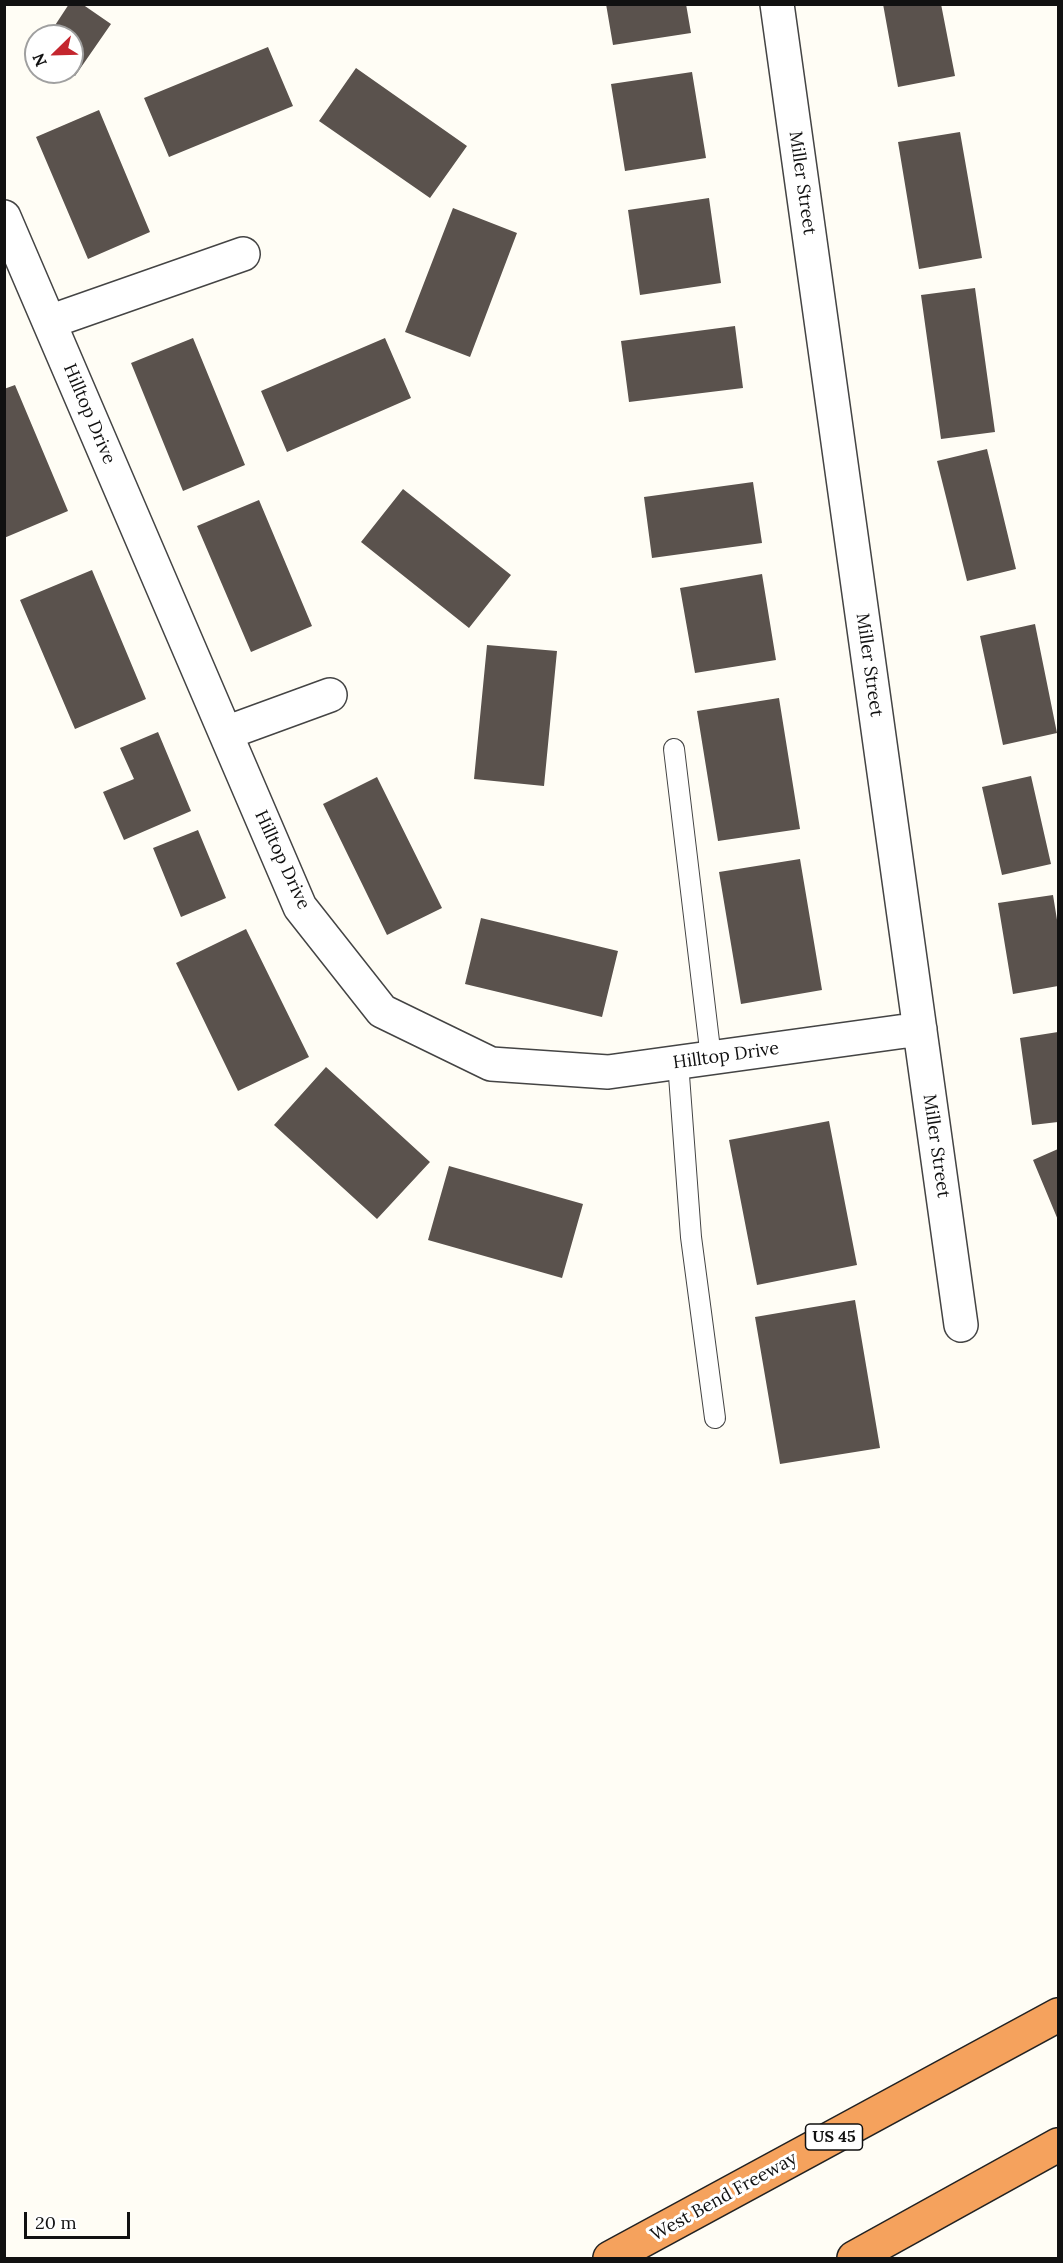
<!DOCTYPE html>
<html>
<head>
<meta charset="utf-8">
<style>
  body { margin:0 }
  #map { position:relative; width:1063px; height:2263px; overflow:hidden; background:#fffdf5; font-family:Lora,serif }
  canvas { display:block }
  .frame { position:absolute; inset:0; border:6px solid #111; pointer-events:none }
  .north { position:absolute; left:24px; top:24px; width:60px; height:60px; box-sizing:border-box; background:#fff; border:2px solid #a0a0a0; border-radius:50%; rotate:247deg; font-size:16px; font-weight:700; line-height:24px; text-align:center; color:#111 }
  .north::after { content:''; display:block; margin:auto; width:21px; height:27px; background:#c4262e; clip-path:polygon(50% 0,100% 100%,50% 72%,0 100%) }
  .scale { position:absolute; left:24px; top:2212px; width:106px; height:27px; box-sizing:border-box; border:3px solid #111; border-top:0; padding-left:8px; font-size:18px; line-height:21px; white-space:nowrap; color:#111; -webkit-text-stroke:4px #fff; paint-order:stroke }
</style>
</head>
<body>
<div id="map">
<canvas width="1063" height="2263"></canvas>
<div class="frame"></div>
<div class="north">N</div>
<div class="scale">20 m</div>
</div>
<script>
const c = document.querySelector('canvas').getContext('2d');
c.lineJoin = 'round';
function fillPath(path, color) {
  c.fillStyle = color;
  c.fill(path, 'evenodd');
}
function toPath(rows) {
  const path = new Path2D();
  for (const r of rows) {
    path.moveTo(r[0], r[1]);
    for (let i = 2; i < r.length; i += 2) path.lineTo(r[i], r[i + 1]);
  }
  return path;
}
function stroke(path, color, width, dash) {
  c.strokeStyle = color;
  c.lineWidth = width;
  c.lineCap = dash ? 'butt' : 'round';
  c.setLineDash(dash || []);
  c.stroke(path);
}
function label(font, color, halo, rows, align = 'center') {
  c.font = font + ' Lora,serif';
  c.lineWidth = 6;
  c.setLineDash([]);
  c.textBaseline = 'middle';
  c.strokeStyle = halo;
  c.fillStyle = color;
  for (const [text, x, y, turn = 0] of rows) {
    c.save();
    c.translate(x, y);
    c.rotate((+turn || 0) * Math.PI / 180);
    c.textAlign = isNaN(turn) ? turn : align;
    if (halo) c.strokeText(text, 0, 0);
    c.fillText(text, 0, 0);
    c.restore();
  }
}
fillPath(toPath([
  [69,4,82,4,111,24,75,76,69,72,72,72,72,36,48,36],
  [606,4,686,4,691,33,613,45],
  [883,4,941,4,955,76,898,87],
  [268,47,293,106,169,157,144,98],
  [356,68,467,146,430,198,319,121],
  [692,72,706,158,625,171,611,84],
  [99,110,150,232,88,259,36,137],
  [960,132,982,258,919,269,898,142],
  [709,198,721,283,640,295,628,210],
  [453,208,517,233,470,357,405,332],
  [975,288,995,432,941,439,921,295],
  [735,326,743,388,629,402,621,341],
  [193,338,245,465,183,491,131,363],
  [385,338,411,398,287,452,261,391],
  [15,385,68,511,4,538,4,389],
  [987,449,1016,569,967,581,937,461],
  [753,482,762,543,652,558,644,497],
  [403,489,511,575,469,628,361,542],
  [259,500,312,626,251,652,197,526],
  [92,570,146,699,75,729,20,600],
  [762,574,776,660,695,673,680,588],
  [1035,624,1057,733,1003,745,980,636],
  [487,645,557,651,544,786,474,779],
  [779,698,800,829,718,841,697,711],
  [158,732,191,811,124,840,103,792,134,779,120,748],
  [1031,776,1051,864,1002,875,982,787],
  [377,777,442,908,387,935,323,804],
  [198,830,226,898,181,917,153,848],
  [800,859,822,990,741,1004,719,872],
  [1053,895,1058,926,1058,986,1013,994,998,903],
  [481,918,618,951,602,1017,465,984],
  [246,929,309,1057,238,1091,176,963],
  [1058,1032,1058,1122,1032,1125,1020,1038],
  [326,1067,430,1162,377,1219,274,1125],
  [829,1121,857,1265,757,1285,729,1140],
  [1058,1149,1058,1220,1033,1160],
  [449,1166,583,1204,562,1278,428,1240],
  [855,1300,880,1448,780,1464,755,1317]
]), '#5a524d');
const service = toPath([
  [674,749,711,1058],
  [678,1062,691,1237,715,1418]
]);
const minor = toPath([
  [777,4,961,1325],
  [4,217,300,907,382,1011,491,1064,608,1072,920,1029],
  [49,322,243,254],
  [226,733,330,695]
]);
const motorway = toPath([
  [610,2258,1058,2015],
  [854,2258,1058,2145]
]);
stroke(service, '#444', 22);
stroke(minor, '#444', 36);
stroke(motorway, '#222', 36);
stroke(service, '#fff', 20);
stroke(minor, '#fff', 33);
stroke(motorway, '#f5a25d', 33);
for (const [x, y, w] of [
  [834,2137,57]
]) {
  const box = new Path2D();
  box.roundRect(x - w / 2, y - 13, w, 26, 4.5);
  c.fillStyle = '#fff';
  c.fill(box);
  stroke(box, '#111', 1.5);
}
label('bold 16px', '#111', null, [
  ["US 45",834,2137]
]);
label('18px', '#111', '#fff', [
  ["Miller Street",802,183,82],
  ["Hilltop Drive",89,414,67],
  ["Miller Street",869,665,82],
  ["Hilltop Drive",282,860,65],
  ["Hilltop Drive",726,1056,-8],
  ["Miller Street",936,1146,82],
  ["West Bend Freeway",724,2197,-29]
]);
</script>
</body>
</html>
